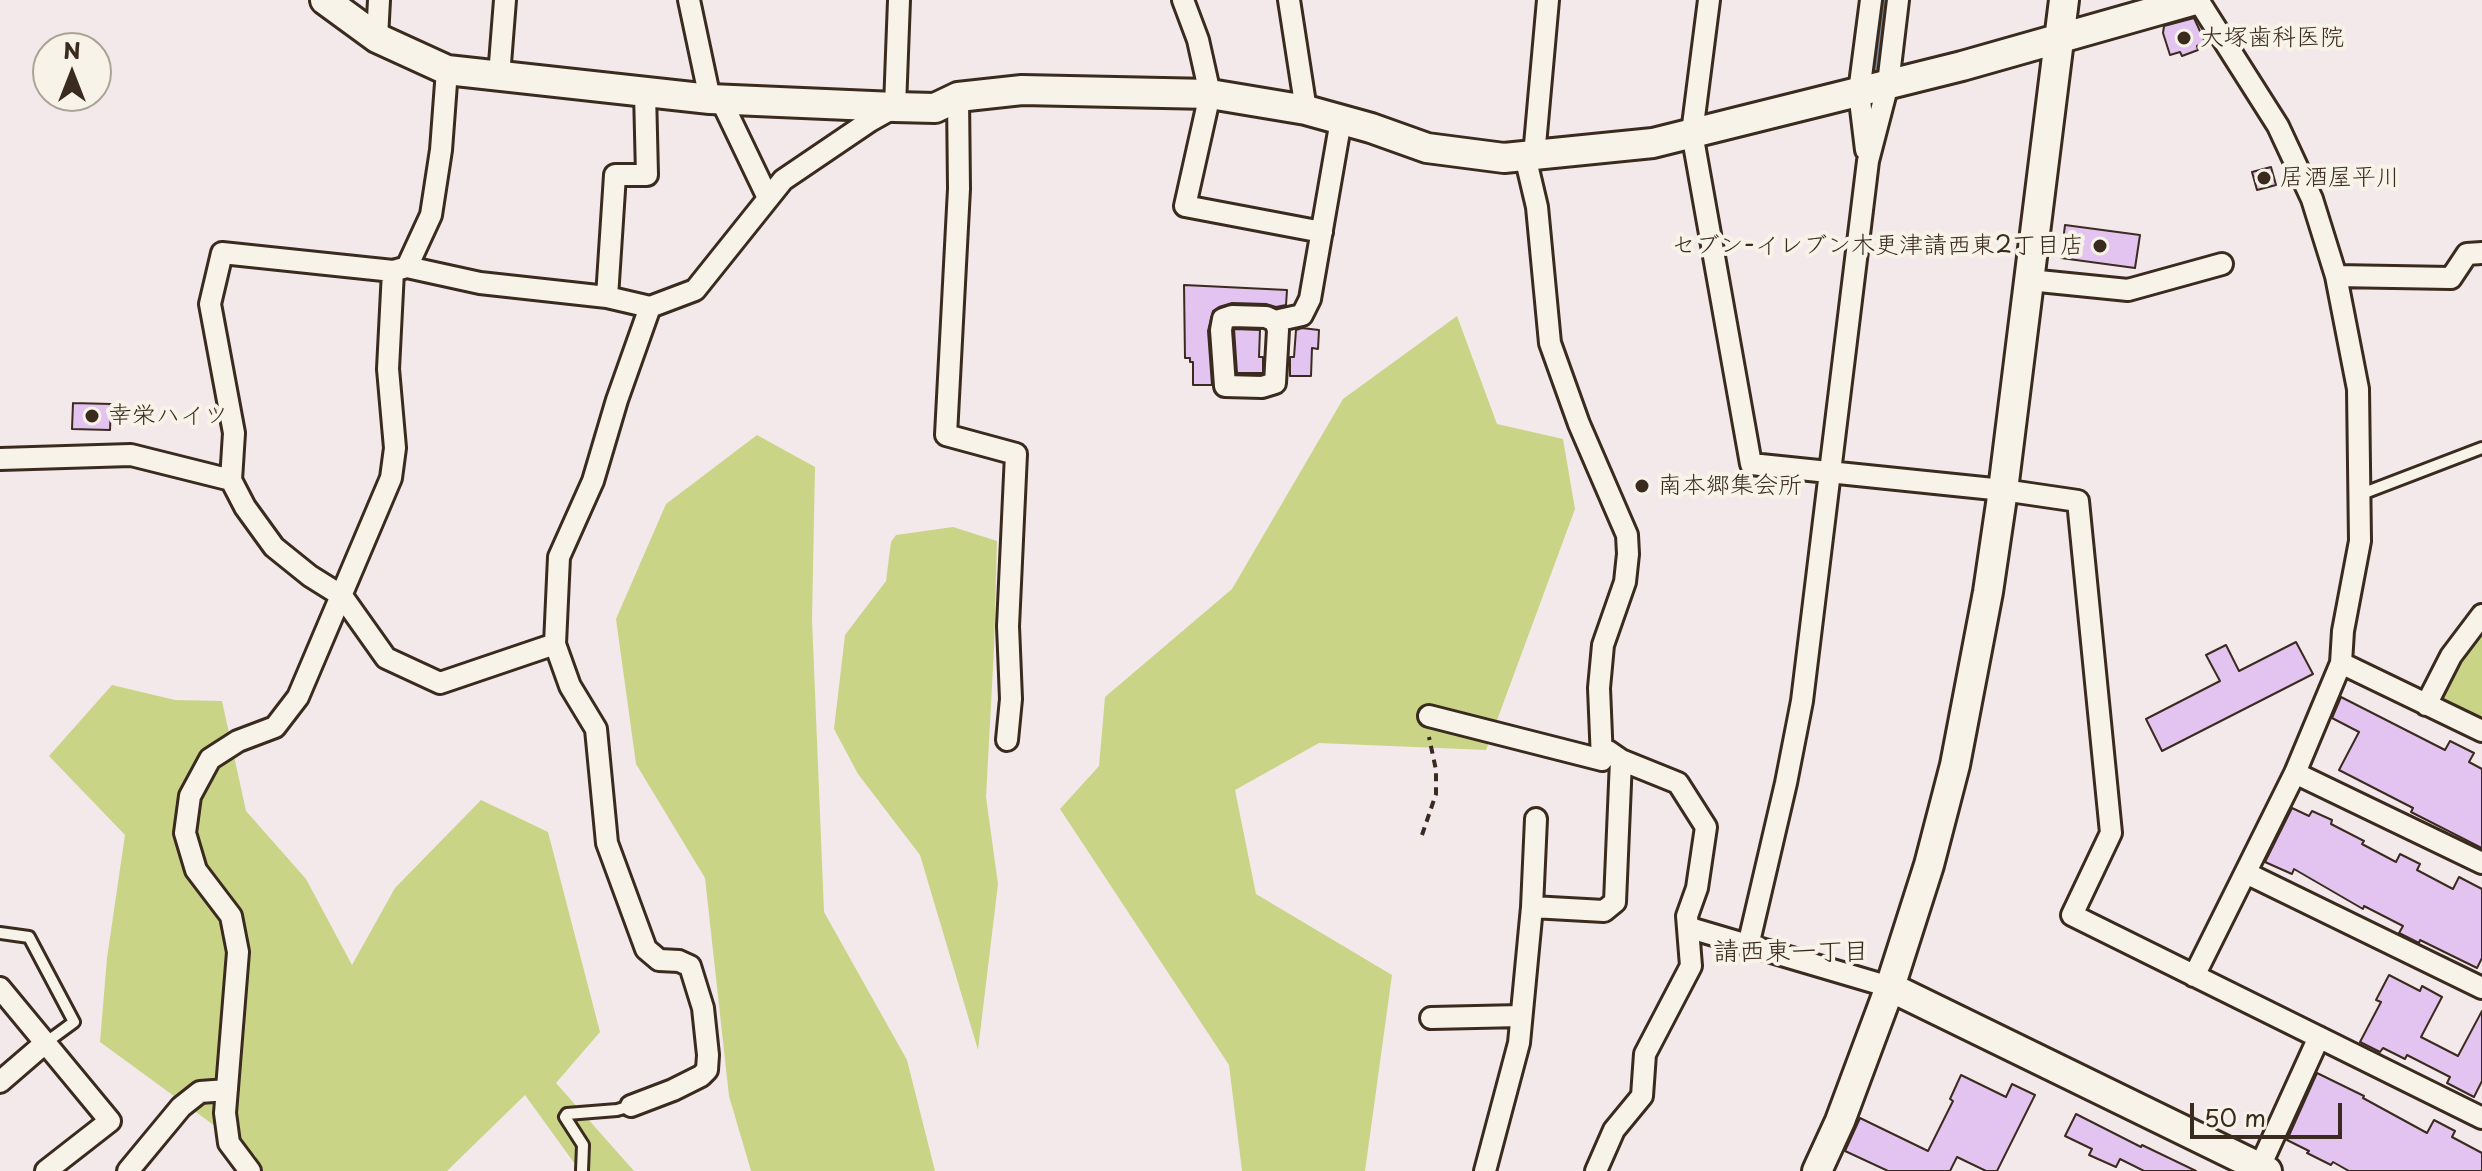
<!DOCTYPE html>
<html>
<head>
<meta charset="utf-8">
<style>
  body { margin:0 }
  #map { position:relative; width:2482px; height:1171px; overflow:hidden; background:#f3e9ea; font-family:"Playpen Sans",sans-serif }
  canvas { display:block }
  .north { position:absolute; left:32px; top:32px; width:80px; height:80px; box-sizing:border-box; background:#f7f3e8; border:2px solid #aca397; border-radius:50%; rotate:0deg; font-size:22px; font-weight:700; line-height:32px; text-align:center; color:#3b2a1e }
  .north::after { content:''; display:block; margin:auto; width:28px; height:36px; background:#3b2a1e; clip-path:polygon(50% 0,100% 100%,50% 72%,0 100%) }
  .scale { position:absolute; left:2190px; top:1103px; width:152px; height:36px; box-sizing:border-box; border:4px solid #3b2a1e; border-top:0; padding-left:10px; font-size:24px; line-height:28px; white-space:nowrap; color:#3b2a1e; -webkit-text-stroke:6px #f7f3e8; paint-order:stroke }
</style>
</head>
<body>
<div id="map">
<canvas width="2482" height="1171"></canvas>
<div class="north">N</div>
<div class="scale">50 m</div>
</div>
<script>
const c = document.querySelector('canvas').getContext('2d');
c.lineJoin = 'round';
function fillPath(path, color) {
  c.fillStyle = color;
  c.fill(path, 'evenodd');
}
function toPath(rows) {
  const path = new Path2D();
  for (const r of rows) {
    path.moveTo(r[0], r[1]);
    for (let i = 2; i < r.length; i += 2) path.lineTo(r[i], r[i + 1]);
  }
  return path;
}
function stroke(path, color, width, dash) {
  c.strokeStyle = color;
  c.lineWidth = width;
  c.lineCap = dash ? 'butt' : 'round';
  c.setLineDash(dash || []);
  c.stroke(path);
}
function label(font, color, halo, rows, align = 'center') {
  c.font = font + ' "Playpen Sans","Klee One",sans-serif';
  c.lineWidth = 8;
  c.setLineDash([]);
  c.textBaseline = 'middle';
  c.strokeStyle = halo;
  c.fillStyle = color;
  for (const [text, x, y, turn = 0] of rows) {
    c.save();
    c.translate(x, y);
    c.rotate((+turn || 0) * Math.PI / 180);
    c.textAlign = isNaN(turn) ? turn : align;
    if (halo) c.strokeText(text, 0, 0);
    c.fillText(text, 0, 0);
    c.restore();
  }
}
fillPath(toPath([
  [1457,316,1497,424,1563,439,1575,509,1486,750,1319,743,1235,790,1256,894,1392,975,1365,1171,1242,1171,1229,1065,1060,809,1099,766,1105,697,1232,589,1343,399],
  [757,435,815,467,812,619,824,912,907,1060,935,1171,751,1171,729,1096,705,878,636,764,616,619,666,504],
  [953,527,997,541,994,649,986,797,998,884,978,1050,920,855,858,774,834,729,845,635,886,581,891,542,896,535],
  [2482,617,2482,731,2426,705],
  [112,685,175,700,222,701,246,811,306,879,352,965,395,888,481,800,548,832,600,1032,556,1083,634,1171,580,1171,525,1095,447,1171,253,1171,256,1156,100,1042,107,958,125,835,49,756]
]), '#c9d487');
stroke(toPath([
  [1876,75,1885,0]
]), '#788ca2', 6);
const building = toPath([
  [2194,18,2205,42,2197,46,2198,50,2182,56,2180,52,2170,55,2163,33,2164,26,2194,18],
  [2271,167,2276,185,2257,190,2252,172,2271,167],
  [2065,225,2140,235,2135,268,2061,258,2065,225],
  [1184,285,1287,290,1286,305,1276,307,1266,304,1232,303,1219,307,1213,311,1208,331,1212,385,1193,385,1193,362,1190,362,1190,358,1185,358,1184,285],
  [1302,328,1319,330,1318,349,1312,348,1311,376,1290,376,1290,357,1294,357,1296,330,1302,328],
  [1234,329,1260,330,1259,357,1263,357,1263,373,1237,373,1234,329],
  [73,403,111,404,110,430,72,429,73,403],
  [2296,642,2313,674,2162,751,2146,719,2220,681,2206,655,2226,645,2239,671,2296,642],
  [2341,697,2445,750,2450,741,2474,753,2469,762,2482,769,2482,848,2411,812,2413,808,2339,770,2359,732,2332,718,2341,697],
  [2292,808,2309,816,2312,811,2332,820,2331,824,2364,841,2362,844,2396,862,2400,854,2420,864,2417,870,2453,889,2459,877,2482,889,2482,958,2477,968,2420,940,2419,943,2399,933,2403,926,2364,906,2363,909,2294,869,2292,874,2265,862,2292,808],
  [2389,975,2420,991,2422,986,2442,997,2421,1037,2458,1056,2482,1011,2482,1081,2474,1097,2447,1083,2450,1077,2407,1055,2405,1059,2383,1048,2380,1052,2360,1042,2381,1002,2376,1000,2389,975],
  [2317,1073,2364,1096,2363,1098,2427,1133,2434,1120,2455,1131,2452,1137,2482,1153,2482,1171,2349,1171,2333,1162,2331,1165,2307,1153,2309,1151,2287,1140,2317,1073],
  [1961,1075,2006,1097,2012,1084,2035,1095,1997,1171,1986,1171,1957,1157,1950,1171,1888,1171,1845,1151,1860,1118,1928,1151,1953,1101,1950,1099,1961,1075],
  [2076,1114,2141,1147,2142,1145,2196,1171,2144,1171,2120,1159,2116,1167,2089,1155,2092,1149,2065,1136,2076,1114]
]);
fillPath(building, '#e3c3f0');
stroke(building, '#3b2a1e', 2);
const lane = toPath([
  [2359,495,2482,448],
  [0,933,29,937,74,1022,44,1044],
  [582,1171,583,1145,565,1117,567,1114,617,1110,631,1106]
]);
const street = toPath([
  [689,0,710,99],
  [1183,0,1198,40,1210,94,1185,206,1322,232],
  [1289,0,1306,110],
  [1709,0,1692,133,1751,464,2003,490,2078,501,2111,833,2072,915,2482,1118],
  [377,38,379,0],
  [499,76,505,0],
  [958,97,959,189,946,435,1016,454,1008,626,1011,699,1007,740],
  [721,100,768,198],
  [1866,150,1859,92,1871,0],
  [1525,156,1537,207,1550,343,1579,424,1627,535,1628,554,1625,582,1603,645,1599,688,1602,760],
  [1534,156,1548,0],
  [407,267,431,215,441,150,447,70],
  [2336,276,2451,278,2467,254,2482,253],
  [2029,280,2128,290,2222,264],
  [607,297,615,175,647,175,645,92],
  [1275,321,1278,330,1275,383,1262,387,1225,386,1221,330,1223,319,1232,316,1266,317,1275,321,1302,315,1310,299,1341,120],
  [0,459,131,455,231,480,234,433,210,304,222,253,393,271,407,267,480,283,607,297,650,307,695,290,783,180,870,121,895,107,899,0],
  [231,480,245,507,274,547,310,576,342,596,386,658,440,683,555,644],
  [2341,663,2482,731],
  [2426,705,2451,656,2482,615],
  [1429,716,1602,760,1608,751,1621,760,1678,783,1706,827,1697,888,1687,916,1691,966,1645,1054,1642,1096,1614,1130,1596,1171],
  [2295,773,2482,863],
  [2246,873,2482,988],
  [1532,907,1604,911,1615,902,1621,760],
  [1690,928,1890,987],
  [1748,946,1786,783,1802,701,1868,161,1888,84,1898,0],
  [2194,976,2295,773,2341,663,2343,631,2360,541,2358,389,2336,276,2312,199,2278,126,2198,0],
  [0,988,110,1121,46,1171],
  [1431,1018,1521,1016],
  [0,1082,44,1044],
  [631,1106,673,1090,701,1076,707,1070,708,1055,703,1008,690,966,679,961,659,960,646,949,607,843,596,729,570,686,555,644,559,557,593,481,617,400,650,307],
  [128,1171,181,1107,200,1092,227,1090],
  [250,1171,229,1143,225,1113,238,952,231,916,196,870,185,833,190,796,210,759,238,741,275,727,298,697,391,478,395,448,388,369,393,271],
  [1485,1171,1519,1043,1532,907,1536,819],
  [2258,1171,2319,1037]
]);
const secondary = toPath([
  [325,0,377,38,447,70,710,99,895,107,935,108,958,97,1022,90,1210,94,1306,110,1371,128,1427,148,1504,158,1653,143,1962,66,2195,0],
  [1890,987,2267,1171],
  [1817,1171,1840,1121,1890,987,1929,865,1955,765,1988,592,2003,490,2064,0]
]);
stroke(lane, '#3b2a1e', 16);
stroke(street, '#3b2a1e', 26);
stroke(secondary, '#3b2a1e', 34);
stroke(toPath([
  [1422,835,1436,794,1436,770,1429,737]
]), '#3b2a1e', 4, [8, 6]);
stroke(lane, '#f7f3e8', 10);
stroke(street, '#f7f3e8', 20);
stroke(secondary, '#f7f3e8', 28);
for (const [x, y, r, color] of [
  [2184,38,8,"#3b2a1e"],
  [2264,178,8,"#3b2a1e"],
  [2100,246,8,"#3b2a1e"],
  [92,416,8,"#3b2a1e"],
  [1642,486,8,"#3b2a1e"]
]) {
  const dot = new Path2D();
  dot.arc(x, y, r, 0, 2 * Math.PI);
  c.fillStyle = color;
  c.fill(dot);
  stroke(dot, '#f7f3e8', 3);
}
label('24px', '#3b2a1e', '#f7f3e8', [
  ["大塚歯科医院",2200,38],
  ["居酒屋平川",2280,178],
  ["セブン-イレブン木更津請西東2丁目店",2084,246,"right"],
  ["幸栄ハイツ",108,416],
  ["南本郷集会所",1658,486]
], 'left');
label('26px', '#3b2a1e', '#f7f3e8', [
  ["請西東一丁目",1791,953]
]);
</script>
</body>
</html>
